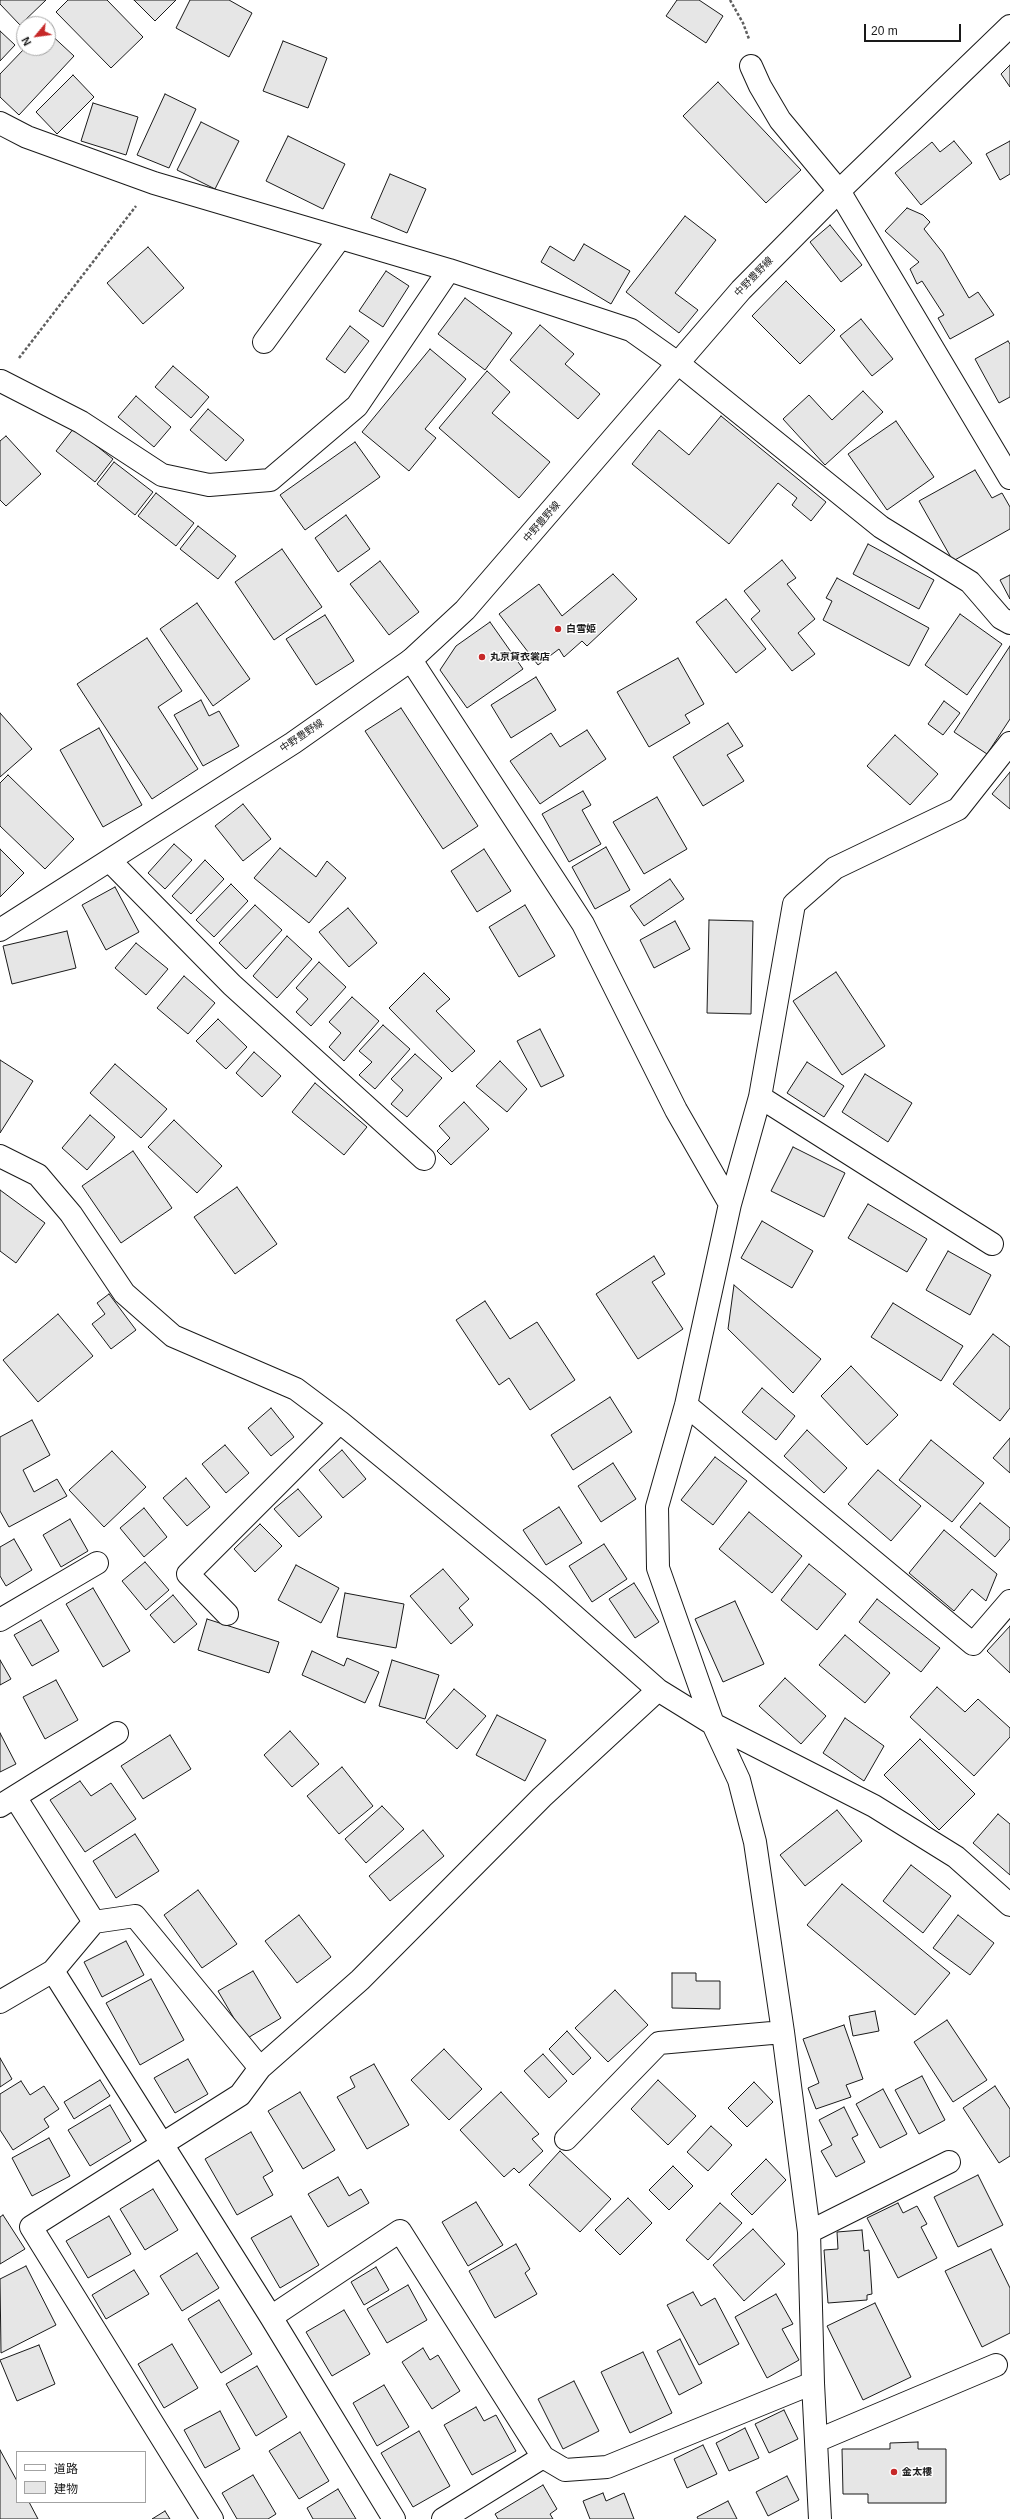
<!DOCTYPE html>
<html>
<head>
<meta charset="utf-8">
<style>
  body { margin:0 }
  #map { position:relative; width:1010px; height:2519px; overflow:hidden; background:#fff; font-family:Arial,"Noto Sans JP",sans-serif }
  canvas { display:block }
  .legend { position:absolute; left:16px; top:2451px; width:130px; height:52px; box-sizing:border-box; background:#fff; border:1px solid #a3a3a3; margin:0; padding:5px 7px; list-style:none; font-size:12px; color:#1a1a1a }
  .legend li { display:flex; align-items:center; gap:8px; height:20px }
  .legend b { width:20px; border:1px solid #a3a3a3 }
  .north { position:absolute; left:16px; top:16px; width:40px; height:40px; box-sizing:border-box; background:#fff; border:1px solid #a3a3a3; border-radius:50%; rotate:241deg; font-size:11px; font-weight:700; line-height:16px; text-align:center; color:#1a1a1a }
  .north::after { content:''; display:block; margin:auto; width:14px; height:18px; background:#c62828; clip-path:polygon(50% 0,100% 100%,50% 72%,0 100%) }
  .scale { position:absolute; left:864px; top:24px; width:97px; height:18px; box-sizing:border-box; border:2px solid #1a1a1a; border-top:0; padding-left:5px; font-size:12px; line-height:14px; white-space:nowrap; color:#1a1a1a; -webkit-text-stroke:3px #fff; paint-order:stroke }
</style>
</head>
<body>
<div id="map">
<canvas width="1010" height="2519"></canvas>
<ul class="legend">
<li><b style="height:5px;background:#fff"></b>道路</li>
<li><b style="height:11px;background:#e6e6e6"></b>建物</li>
</ul>
<div class="north">N</div>
<div class="scale">20 m</div>
</div>
<script>
const c = document.querySelector('canvas').getContext('2d');
c.lineJoin = 'round';
function fillPath(path, color) {
  c.fillStyle = color;
  c.fill(path, 'evenodd');
}
function toPath(rows) {
  const path = new Path2D();
  for (const r of rows) {
    path.moveTo(r[0], r[1]);
    for (let i = 2; i < r.length; i += 2) path.lineTo(r[i], r[i + 1]);
  }
  return path;
}
function stroke(path, color, width, dash) {
  c.strokeStyle = color;
  c.lineWidth = width;
  c.lineCap = dash ? 'butt' : 'round';
  c.setLineDash(dash || []);
  c.stroke(path);
}
function label(font, color, halo, rows, align = 'center') {
  c.font = font + ' Arial,"Noto Sans JP",sans-serif';
  c.lineWidth = 3;
  c.setLineDash([]);
  c.textBaseline = 'middle';
  c.strokeStyle = halo;
  c.fillStyle = color;
  for (const [text, x, y, turn = 0] of rows) {
    c.save();
    c.translate(x, y);
    c.rotate((+turn || 0) * Math.PI / 180);
    c.textAlign = isNaN(turn) ? turn : align;
    if (halo) c.strokeText(text, 0, 0);
    c.fillText(text, 0, 0);
    c.restore();
  }
}
const building = toPath([
  [0,0,46,0,20,25,0,4,0,0],
  [68,0,107,0,143,37,111,68,56,12,68,0],
  [134,0,176,0,155,21,134,0],
  [190,0,229,0,252,13,229,57,176,28,190,0],
  [677,0,699,0,723,16,706,43,666,16,677,0],
  [0,31,15,45,0,61,0,31],
  [48,32,74,56,19,115,0,97,0,74,25,48,48,48,48,32],
  [283,41,327,58,308,108,263,91,283,41],
  [1010,65,1010,87,1001,74,1010,65],
  [73,75,94,97,57,134,36,112,73,75],
  [718,82,801,170,766,203,683,116,718,82],
  [165,94,196,109,169,168,137,155,165,94],
  [93,103,138,117,126,155,81,141,93,103],
  [201,122,239,141,215,189,177,170,201,122],
  [288,136,345,164,323,209,266,181,288,136],
  [954,141,972,163,921,205,895,173,932,142,940,152,954,141],
  [1010,141,1010,174,1000,180,986,154,1010,141],
  [390,174,426,189,407,233,371,218,390,174],
  [907,208,923,215,930,222,924,229,943,253,969,298,978,292,994,315,950,339,938,318,944,315,922,281,917,284,910,269,919,262,885,231,907,208],
  [685,216,716,240,675,293,698,310,679,333,626,292,685,216],
  [830,225,862,265,841,282,810,242,830,225],
  [584,244,630,271,611,304,541,262,550,246,574,261,584,244],
  [148,247,184,288,143,324,107,283,148,247],
  [386,271,409,286,383,327,359,311,386,271],
  [786,281,835,330,800,364,752,316,786,281],
  [465,298,512,333,485,370,438,334,465,298],
  [861,319,893,359,872,376,840,336,861,319],
  [540,325,574,354,565,364,600,394,578,419,510,360,540,325],
  [350,326,369,341,345,373,326,359,350,326],
  [1008,341,1010,344,1010,397,999,403,975,359,1008,341],
  [430,349,466,379,425,429,436,438,409,471,362,432,430,349],
  [173,366,209,397,191,418,155,387,173,366],
  [487,371,510,392,492,413,550,462,519,498,439,428,487,371],
  [863,391,883,412,825,465,783,419,809,395,832,420,863,391],
  [136,396,171,427,154,447,118,417,136,396],
  [208,409,244,440,226,461,190,430,208,409],
  [721,416,826,502,811,521,792,505,797,498,778,483,729,544,632,464,659,430,689,455,721,416],
  [896,421,934,477,887,510,848,454,896,421],
  [74,428,113,459,95,482,56,451,74,428],
  [6,436,41,474,6,506,0,500,0,441,6,436],
  [355,442,380,477,305,530,280,495,355,442],
  [114,462,153,492,135,515,97,484,114,462],
  [975,470,992,498,1002,493,1010,507,1010,529,953,561,919,501,975,470],
  [156,493,194,523,176,546,138,516,156,493],
  [346,515,370,549,338,572,315,538,346,515],
  [198,526,236,556,218,579,180,549,198,526],
  [868,544,934,580,919,609,853,574,868,544],
  [282,549,322,607,274,640,235,582,282,549],
  [782,560,796,578,787,584,815,619,798,633,815,654,792,671,751,619,760,611,744,591,782,560],
  [380,561,419,612,389,635,350,584,380,561],
  [613,574,637,599,587,646,582,641,564,657,559,649,538,665,499,614,539,584,562,616,613,574],
  [1010,575,1010,599,1000,580,1010,575],
  [837,578,929,628,909,666,823,620,832,601,826,598,837,578],
  [726,599,766,649,736,673,696,622,726,599],
  [197,603,250,679,213,706,160,629,197,603],
  [960,614,1002,644,967,695,925,665,960,614],
  [325,615,354,661,316,685,286,639,325,615],
  [490,622,523,669,467,708,440,670,456,646,490,622],
  [147,638,182,691,158,707,198,769,152,799,77,684,147,638],
  [1010,646,1010,719,987,754,954,732,1010,646],
  [678,658,704,704,685,715,690,723,649,747,617,692,678,658],
  [536,677,556,710,511,738,491,705,536,677],
  [201,700,209,716,219,711,239,746,203,766,174,715,201,700],
  [944,701,960,713,943,735,928,724,944,701],
  [401,708,478,826,443,849,365,731,401,708],
  [0,713,32,749,0,777,0,713],
  [728,723,743,746,727,755,744,781,703,806,673,757,728,723],
  [99,728,142,805,103,827,60,750,99,728],
  [587,730,606,759,540,804,510,761,551,733,560,747,587,730],
  [895,735,938,774,910,805,867,766,895,735],
  [1010,772,1010,809,992,794,1010,772],
  [8,775,74,839,45,869,0,826,0,783,8,775],
  [583,791,591,805,582,810,601,844,569,862,542,814,583,791],
  [657,797,687,849,644,874,613,822,657,797],
  [243,804,271,839,243,861,215,826,243,804],
  [174,844,192,860,165,889,148,873,174,844],
  [606,847,630,890,595,909,572,867,606,847],
  [280,848,316,877,327,861,346,878,309,923,254,878,280,848],
  [0,849,24,873,0,897,0,849],
  [484,849,511,891,477,912,451,871,484,849],
  [205,860,224,879,191,914,172,896,205,860],
  [670,879,684,899,644,926,630,906,670,879],
  [231,884,248,901,214,937,196,920,231,884],
  [115,887,139,932,106,950,82,905,115,887],
  [255,905,282,930,246,969,219,943,255,905],
  [525,905,555,956,519,977,489,927,525,905],
  [348,908,377,943,349,967,319,932,348,908],
  [709,920,753,921,751,1014,707,1013,709,920],
  [675,921,690,949,654,968,640,940,675,921],
  [67,931,76,968,12,984,3,946,67,931],
  [287,936,312,959,277,998,253,976,287,936],
  [136,943,168,969,146,995,115,968,136,943],
  [319,962,346,987,311,1026,296,1012,308,999,296,988,319,962],
  [836,972,885,1046,842,1075,793,1001,836,972],
  [424,973,450,999,436,1011,475,1051,452,1072,389,1008,424,973],
  [184,976,215,1003,188,1034,157,1008,184,976],
  [352,997,379,1021,344,1061,329,1047,341,1033,329,1022,352,997],
  [218,1019,247,1047,226,1069,196,1041,218,1019],
  [383,1025,410,1049,375,1089,359,1075,372,1062,359,1051,383,1025],
  [540,1029,564,1076,541,1087,517,1041,540,1029],
  [254,1052,281,1076,262,1097,236,1073,254,1052],
  [415,1054,442,1078,407,1117,391,1104,403,1090,391,1079,415,1054],
  [0,1060,33,1081,0,1133,0,1060],
  [500,1061,527,1089,507,1112,476,1086,500,1061],
  [807,1062,844,1086,824,1117,787,1093,807,1062],
  [115,1064,167,1109,141,1138,90,1093,115,1064],
  [865,1074,912,1103,888,1142,842,1112,865,1074],
  [315,1083,367,1127,344,1155,292,1112,315,1083],
  [464,1102,489,1129,451,1165,437,1151,450,1138,439,1126,464,1102],
  [90,1115,115,1137,87,1170,62,1148,90,1115],
  [174,1120,222,1166,197,1193,148,1147,174,1120],
  [793,1147,845,1173,824,1217,771,1191,793,1147],
  [133,1151,172,1208,121,1243,82,1186,133,1151],
  [237,1187,277,1244,235,1274,194,1217,237,1187],
  [0,1190,45,1223,16,1263,0,1251,0,1190],
  [868,1204,927,1239,907,1272,848,1238,868,1204],
  [762,1221,813,1251,792,1288,741,1258,762,1221],
  [948,1251,991,1275,970,1315,926,1290,948,1251],
  [654,1256,665,1274,652,1282,683,1329,638,1359,596,1294,654,1256],
  [734,1285,821,1359,793,1393,728,1329,734,1285],
  [109,1294,136,1330,111,1349,92,1324,105,1314,97,1303,109,1294],
  [485,1301,510,1339,537,1322,575,1380,530,1410,509,1378,499,1385,456,1320,485,1301],
  [893,1303,963,1346,941,1381,871,1337,893,1303],
  [58,1314,93,1356,38,1402,3,1360,58,1314],
  [993,1334,1010,1347,1010,1408,1000,1421,953,1384,993,1334],
  [851,1366,898,1415,867,1445,821,1396,851,1366],
  [762,1388,795,1416,776,1440,742,1412,762,1388],
  [610,1397,632,1432,573,1470,551,1435,610,1397],
  [271,1408,294,1437,271,1456,248,1428,271,1408],
  [32,1420,50,1455,23,1470,34,1492,57,1479,67,1496,9,1527,0,1511,0,1437,32,1420],
  [807,1430,847,1468,824,1493,784,1456,807,1430],
  [1010,1438,1010,1473,993,1458,1010,1438],
  [931,1440,984,1483,952,1522,899,1480,931,1440],
  [225,1445,249,1473,226,1493,202,1464,225,1445],
  [342,1450,366,1479,343,1498,319,1470,342,1450],
  [112,1451,146,1487,104,1527,69,1490,112,1451],
  [715,1457,747,1481,713,1525,681,1500,715,1457],
  [613,1463,636,1499,601,1522,578,1486,613,1463],
  [878,1470,921,1506,891,1541,848,1504,878,1470],
  [186,1478,210,1507,187,1526,163,1498,186,1478],
  [298,1489,322,1517,299,1537,274,1509,298,1489],
  [980,1503,1010,1528,1010,1539,995,1557,960,1527,980,1503],
  [559,1507,582,1543,546,1565,523,1530,559,1507],
  [144,1508,167,1537,144,1557,120,1528,144,1508],
  [749,1512,802,1556,772,1593,719,1549,749,1512],
  [70,1519,88,1551,61,1567,43,1535,70,1519],
  [260,1524,282,1546,255,1572,234,1549,260,1524],
  [944,1530,997,1574,986,1601,972,1589,954,1611,909,1573,944,1530],
  [14,1539,32,1570,6,1586,0,1576,0,1547,14,1539],
  [604,1544,627,1579,592,1602,569,1566,604,1544],
  [145,1562,169,1590,146,1610,122,1581,145,1562],
  [809,1564,846,1594,817,1630,781,1600,809,1564],
  [296,1565,339,1588,321,1623,278,1600,296,1565],
  [443,1569,469,1599,459,1608,473,1625,451,1644,410,1596,443,1569],
  [634,1583,659,1622,635,1638,609,1599,634,1583],
  [93,1588,130,1651,103,1667,66,1604,93,1588],
  [345,1593,404,1604,396,1648,337,1637,345,1593],
  [173,1595,197,1624,174,1643,150,1615,173,1595],
  [877,1599,940,1648,921,1672,859,1622,877,1599],
  [735,1601,764,1664,723,1682,695,1619,735,1601],
  [207,1619,279,1642,269,1673,198,1650,207,1619],
  [41,1620,59,1651,32,1666,14,1635,41,1620],
  [1010,1626,1010,1673,987,1651,1010,1626],
  [845,1635,890,1673,865,1703,819,1665,845,1635],
  [312,1651,344,1666,347,1658,379,1672,365,1703,302,1675,312,1651],
  [0,1660,11,1679,0,1685,0,1660],
  [392,1660,439,1675,425,1719,379,1706,392,1660],
  [785,1678,826,1716,801,1744,759,1706,785,1678],
  [56,1680,78,1720,45,1739,23,1697,56,1680],
  [937,1687,965,1712,978,1699,1010,1728,1010,1737,974,1776,910,1717,937,1687],
  [454,1689,486,1716,457,1749,426,1722,454,1689],
  [497,1715,546,1740,525,1781,476,1755,497,1715],
  [845,1718,884,1746,864,1781,823,1753,845,1718],
  [290,1731,319,1764,292,1787,264,1755,290,1731],
  [0,1733,16,1764,0,1772,0,1733],
  [170,1735,191,1769,143,1799,121,1766,170,1735],
  [920,1739,975,1794,939,1830,884,1775,920,1739],
  [342,1767,373,1806,339,1834,307,1796,342,1767],
  [80,1781,91,1796,111,1783,136,1819,85,1852,50,1800,80,1781],
  [382,1806,404,1829,366,1863,345,1839,382,1806],
  [837,1810,862,1841,805,1886,780,1855,837,1810],
  [998,1814,1010,1824,1010,1875,973,1843,998,1814],
  [423,1830,444,1856,390,1901,369,1876,423,1830],
  [135,1834,159,1871,116,1898,93,1861,135,1834],
  [911,1865,951,1896,923,1933,883,1901,911,1865],
  [842,1884,950,1973,915,2015,807,1925,842,1884],
  [198,1890,237,1944,202,1968,164,1915,198,1890],
  [299,1915,331,1957,297,1983,265,1941,299,1915],
  [958,1915,994,1943,970,1975,933,1948,958,1915],
  [126,1941,144,1975,102,1997,84,1962,126,1941],
  [253,1971,281,2018,246,2039,218,1991,253,1971],
  [672,1973,696,1973,696,1981,720,1981,720,2009,672,2008,672,1973],
  [151,1979,184,2040,140,2065,106,2003,151,1979],
  [615,1990,648,2025,608,2062,575,2028,615,1990],
  [875,2011,879,2031,853,2036,849,2016,875,2011],
  [947,2020,987,2080,953,2102,914,2042,947,2020],
  [844,2025,863,2079,846,2085,851,2097,816,2109,808,2088,819,2083,803,2039,844,2025],
  [567,2031,591,2058,573,2075,549,2049,567,2031],
  [444,2049,482,2089,449,2120,411,2080,444,2049],
  [543,2054,567,2081,549,2098,524,2071,543,2054],
  [0,2058,12,2079,0,2087,0,2058],
  [188,2059,208,2094,175,2113,154,2078,188,2059],
  [374,2064,409,2125,367,2149,337,2097,355,2087,350,2077,374,2064],
  [922,2076,945,2120,919,2134,895,2090,922,2076],
  [100,2080,110,2096,74,2119,64,2102,100,2080],
  [658,2080,696,2116,668,2145,631,2109,658,2080],
  [21,2081,30,2095,44,2086,59,2109,44,2119,49,2127,13,2150,0,2130,0,2094,21,2081],
  [754,2082,773,2102,747,2127,728,2108,754,2082],
  [995,2086,1010,2109,1010,2156,999,2163,963,2108,995,2086],
  [883,2089,907,2134,880,2148,856,2104,883,2089],
  [300,2092,335,2150,303,2169,268,2111,300,2092],
  [501,2092,539,2134,532,2139,543,2151,519,2173,514,2168,504,2177,460,2130,501,2092],
  [110,2105,131,2141,90,2166,68,2130,110,2105],
  [844,2107,858,2135,852,2138,865,2162,836,2177,821,2151,832,2145,819,2120,844,2107],
  [711,2126,732,2145,708,2171,687,2152,711,2126],
  [251,2132,273,2171,263,2177,273,2195,237,2215,205,2159,251,2132],
  [49,2138,70,2176,32,2196,12,2158,49,2138],
  [560,2151,611,2199,580,2232,529,2185,560,2151],
  [766,2159,786,2180,752,2215,731,2194,766,2159],
  [673,2166,693,2186,669,2210,649,2190,673,2166],
  [978,2175,1003,2225,958,2247,934,2197,978,2175],
  [338,2177,349,2196,361,2189,369,2203,328,2227,308,2194,338,2177],
  [153,2189,178,2230,145,2250,120,2209,153,2189],
  [628,2198,652,2223,620,2255,595,2230,628,2198],
  [476,2202,503,2245,468,2266,442,2222,476,2202],
  [720,2203,742,2223,708,2260,686,2240,720,2203],
  [898,2203,903,2213,917,2206,927,2224,921,2227,937,2258,898,2278,867,2218,898,2203],
  [3,2215,25,2249,0,2264,0,2217,3,2215],
  [109,2216,131,2254,88,2278,66,2241,109,2216],
  [291,2216,319,2265,280,2288,251,2238,291,2216],
  [753,2229,785,2264,744,2301,713,2265,753,2229],
  [862,2230,864,2251,869,2250,872,2294,867,2295,867,2300,828,2303,824,2250,838,2249,837,2232,862,2230],
  [516,2244,530,2269,525,2273,537,2294,495,2318,469,2271,516,2244],
  [991,2249,1010,2288,1010,2333,982,2347,945,2271,991,2249],
  [197,2253,219,2288,182,2311,160,2276,197,2253],
  [26,2266,56,2325,1,2353,0,2279,26,2266],
  [376,2267,389,2290,364,2305,351,2282,376,2267],
  [134,2270,149,2294,106,2319,92,2295,134,2270],
  [408,2285,427,2320,387,2343,367,2309,408,2285],
  [693,2292,701,2306,715,2298,739,2344,699,2365,667,2305,693,2292],
  [776,2294,793,2324,782,2329,799,2360,767,2378,735,2317,776,2294],
  [219,2300,252,2354,221,2373,188,2319,219,2300],
  [875,2303,911,2377,863,2400,827,2326,875,2303],
  [344,2310,370,2354,332,2376,306,2332,344,2310],
  [680,2339,702,2383,679,2395,657,2351,680,2339],
  [172,2344,198,2388,164,2408,138,2364,172,2344],
  [39,2345,55,2384,17,2401,0,2360,39,2345],
  [423,2348,430,2360,438,2355,460,2391,432,2409,402,2362,423,2348],
  [643,2352,672,2413,630,2433,601,2372,643,2352],
  [257,2366,287,2417,256,2436,226,2384,257,2366],
  [574,2381,599,2431,563,2449,538,2399,574,2381],
  [384,2385,409,2427,377,2446,353,2403,384,2385],
  [476,2407,484,2421,496,2415,516,2451,472,2475,444,2425,476,2407],
  [784,2410,798,2439,769,2453,755,2424,784,2410],
  [220,2411,240,2449,205,2468,184,2430,220,2411],
  [745,2428,759,2458,729,2471,716,2443,745,2428],
  [419,2431,450,2486,413,2507,381,2453,419,2431],
  [300,2432,329,2481,299,2499,269,2451,300,2432],
  [918,2442,918,2449,946,2449,946,2503,868,2503,868,2494,843,2494,842,2449,890,2449,890,2443,918,2442],
  [703,2445,717,2474,687,2488,674,2459,703,2445],
  [0,2450,17,2481,17,2502,29,2502,38,2519,0,2519,0,2450],
  [253,2475,276,2514,268,2519,237,2519,222,2493,253,2475],
  [787,2476,799,2500,768,2516,756,2492,787,2476],
  [543,2485,557,2509,550,2514,553,2519,498,2519,495,2514,543,2485],
  [338,2489,356,2519,313,2519,307,2508,338,2489],
  [603,2493,606,2501,624,2493,634,2519,590,2519,583,2501,603,2493],
  [728,2501,737,2519,698,2519,697,2517,728,2501],
  [165,2511,170,2519,152,2519,165,2511]
]);
fillPath(building, '#e6e6e6');
stroke(building, '#1a1a1a', 1);
const minor = toPath([
  [751,66,760,86,780,120,839,191,1010,478],
  [0,123,27,137,154,183,449,270,631,330,679,364,881,527,970,582,1001,618,1010,623],
  [264,342,340,238],
  [1,381,81,422,162,475,209,485,270,480,357,406,449,270],
  [411,660,583,924,676,1110,730,1204],
  [110,861,232,985,424,1159],
  [760,1097,992,1244],
  [0,1156,38,1175,71,1214,124,1293,173,1336,296,1389,340,1422,546,1591,658,1690,713,1724,874,1806,956,1857,1010,1905],
  [686,1405,973,1644,1010,1601],
  [227,1614,188,1574,340,1422],
  [0,1620,97,1563],
  [15,1797,94,1922],
  [0,1806,117,1733],
  [53,1971,271,2317,394,2519],
  [0,2002,53,1971,94,1922,135,1916,260,2068],
  [566,2139,659,2043,783,2032],
  [809,2232,949,2162],
  [271,2317,400,2231,543,2457,565,2470,607,2467,813,2383],
  [816,2441,996,2365],
  [212,2519,31,2227,240,2095,260,2068,360,1980,542,1797,658,1690],
  [443,2519,543,2457],
  [820,2519,813,2383,809,2232,783,2032,755,1842,739,1780,713,1724,658,1568,657,1507,686,1405,730,1204,760,1097,794,904,835,868,958,809,1010,743]
]);
const major = toPath([
  [0,930,293,743,411,660,465,610,741,290,839,191,1010,26]
]);
stroke(minor, '#1a1a1a', 24);
stroke(major, '#1a1a1a', 24);
stroke(toPath([
  [730,0,743,23,749,39],
  [19,358,136,206]
]), '#5f5f5f', 2.5, [3, 2]);
stroke(minor, '#fff', 22);
stroke(major, '#fff', 22);
for (const [x, y, r, color] of [
  [558,629,4,"#c62828"],
  [482,657,4,"#c62828"],
  [894,2472,4,"#c62828"]
]) {
  const dot = new Path2D();
  dot.arc(x, y, r, 0, 2 * Math.PI);
  c.fillStyle = color;
  c.fill(dot);
  stroke(dot, '#fff', 1.5);
}
label('10px', '#1a1a1a', '#fff', [
  ["中野豊野線",754,277,-46],
  ["中野豊野線",542,522,-49],
  ["中野豊野線",302,736,-34]
]);
label('bold 10px', '#1a1a1a', '#fff', [
  ["白雪姫",566,629],
  ["丸京貸衣裳店",490,657],
  ["金太樓",902,2472]
], 'left');
</script>
</body>
</html>
